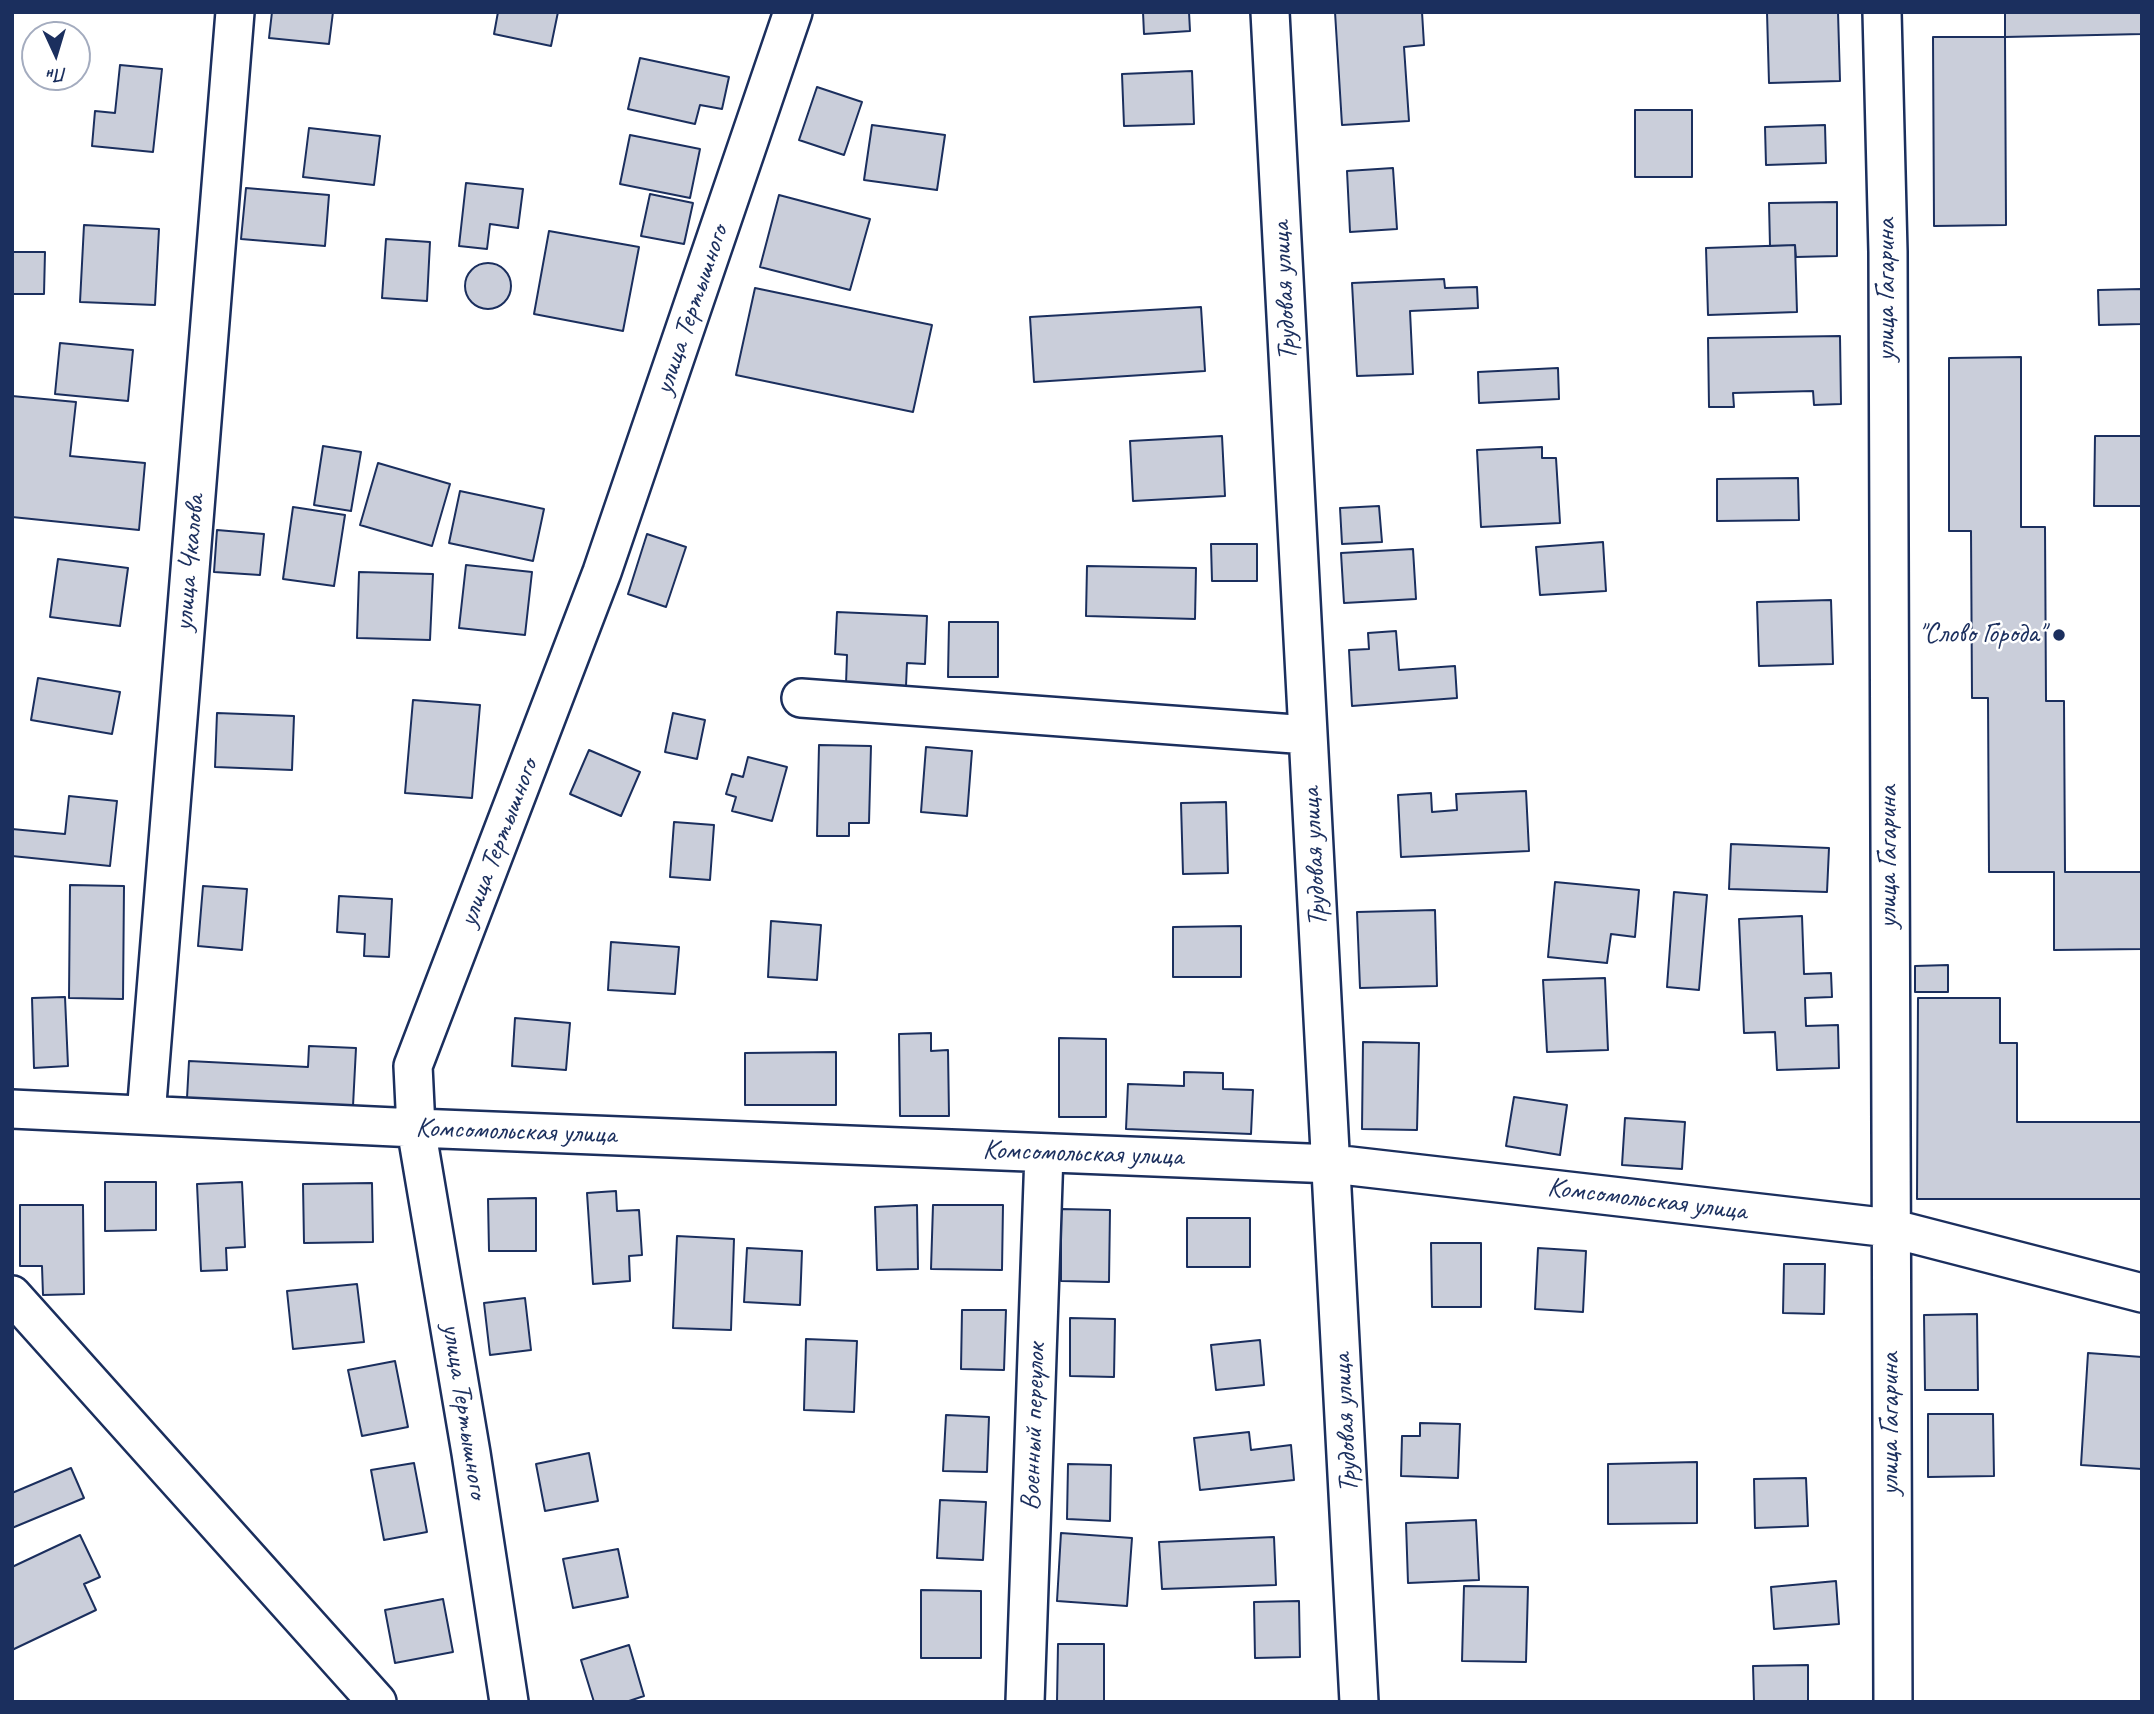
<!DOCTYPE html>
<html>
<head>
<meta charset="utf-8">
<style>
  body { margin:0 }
  #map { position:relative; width:2154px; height:1714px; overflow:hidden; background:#fff; font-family:Caveat,sans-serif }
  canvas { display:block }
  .frame { position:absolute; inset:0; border:14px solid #1b2f5e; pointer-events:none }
  .north { position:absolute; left:21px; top:21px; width:70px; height:70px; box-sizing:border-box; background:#fff; border:2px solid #a4acbf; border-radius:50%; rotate:176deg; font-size:19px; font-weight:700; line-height:28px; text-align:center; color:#1b2f5e }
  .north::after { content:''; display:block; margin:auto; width:24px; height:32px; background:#1b2f5e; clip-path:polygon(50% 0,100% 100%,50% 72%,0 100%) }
</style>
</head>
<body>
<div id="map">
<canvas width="2154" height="1714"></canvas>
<div class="frame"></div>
<div class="north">Пн</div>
</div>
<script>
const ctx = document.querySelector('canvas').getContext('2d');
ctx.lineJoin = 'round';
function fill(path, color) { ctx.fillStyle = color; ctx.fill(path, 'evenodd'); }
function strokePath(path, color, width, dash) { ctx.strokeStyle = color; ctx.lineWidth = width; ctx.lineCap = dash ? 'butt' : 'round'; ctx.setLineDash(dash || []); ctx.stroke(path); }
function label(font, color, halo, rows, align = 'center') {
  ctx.font = font + ' Caveat,sans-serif'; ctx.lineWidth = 5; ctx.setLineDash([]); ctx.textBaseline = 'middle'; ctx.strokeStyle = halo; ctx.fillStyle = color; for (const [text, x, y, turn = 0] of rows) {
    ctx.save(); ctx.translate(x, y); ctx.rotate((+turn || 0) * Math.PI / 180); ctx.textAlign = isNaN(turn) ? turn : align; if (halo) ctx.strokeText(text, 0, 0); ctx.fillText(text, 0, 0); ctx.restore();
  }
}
const building = new Path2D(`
  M272,12h61l-4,32 -60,-6z
  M498,12h60l-7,34 -57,-12z
  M1143,12h46l1,19 -46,3z
  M1335,12h87l2,33 -20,2 5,74 -67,4z
  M1767,12h71l2,69 -71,2z
  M2005,12h137v22l-137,3z
  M1933,37h72l1,188 -72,1z
  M640,58l89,19 -7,32 -22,-4 -5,19 -67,-15z
  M120,65l42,4 -9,83 -61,-6 3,-35 20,2z
  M1192,71l2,53 -70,2 -2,-52z
  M817,87l45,15 -18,53 -45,-15z
  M1635,110h57v67h-57z
  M872,125l73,10 -8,55 -73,-10z
  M1825,125l1,38 -60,2 -1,-38z
  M309,128l71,8 -6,49 -71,-8z
  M630,135l70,14 -10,49 -70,-14z
  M1393,168l4,61 -47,3 -3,-61z
  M466,183l57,6 -5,39 -28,-4 -3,25 -28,-3z
  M246,188l83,7 -4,51 -84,-7z
  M650,194l43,9 -9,41 -43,-8z
  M779,195l91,24 -20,71 -90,-23z
  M1837,202v54l-41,1 -1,-12 -25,1 -1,-43z
  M84,225l75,4 -4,76 -75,-3z
  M549,231l90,16 -16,84 -89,-17z
  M386,239l44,3 -3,59 -45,-3z
  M1795,245l2,67 -89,3 -2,-67z
  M12,252h33l-1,42h-32z
  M465 286a23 23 0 1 1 46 0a23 23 0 1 1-46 0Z
  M1444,279l1,9 32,-1 1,21 -68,3 3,63 -56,2 -5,-93z
  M755,288l177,37 -19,87 -177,-37z
  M2142,289v35l-43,1 -1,-35z
  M1201,307l4,64 -171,11 -4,-65z
  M1840,336l1,68 -27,1 -1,-14 -80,2 1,14h-25l-1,-69z
  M60,343l73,7 -5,51 -73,-7z
  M2021,357v170h24l1,174h18l1,171h77v77l-88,1v-78h-65l-1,-174h-16l-1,-167h-22v-173z
  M1558,368l1,31 -80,4 -1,-31z
  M12,396l64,6 -6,54 75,7 -6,67 -127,-13z
  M1222,436l3,60 -92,5 -3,-60z
  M2095,436h47v70h-48z
  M323,446l38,6 -10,59 -37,-6z
  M1542,447v11h14l4,65 -79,4 -4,-77z
  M378,463l72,21 -18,62 -72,-21z
  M1798,478l1,42 -82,1v-42z
  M460,491l84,18 -11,52 -84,-18z
  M1379,506l3,36 -40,2 -2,-36z
  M293,507l52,8 -11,71 -51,-7z
  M217,530l47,4 -4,41 -46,-3z
  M647,534l39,13 -20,60 -38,-13z
  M1603,542l3,49 -66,4 -4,-48z
  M1211,544h46v37h-45z
  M1413,549l3,50 -72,4 -3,-50z
  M58,559l70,9 -8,58 -70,-9z
  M466,565l66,7 -7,63 -66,-7z
  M1087,566l109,2 -1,51 -109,-3z
  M359,572l74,2 -3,66 -73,-2z
  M1831,600l2,64 -74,2 -2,-64z
  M837,612l90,4 -2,48 -18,-1 -1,23 -60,-2 1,-29 -12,-1z
  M949,622h49v55h-50z
  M1396,631l3,39 56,-4 2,32 -105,8 -3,-56 20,-1 -1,-16z
  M38,678l82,14 -8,42 -81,-14z
  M413,700l67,5 -8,93 -67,-5z
  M217,713l77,3 -2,54 -77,-3z
  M673,713l32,7 -8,39 -32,-7z
  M819,745l52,1 -2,77h-20v13h-32z
  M926,747l46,4 -5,65 -46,-4z
  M589,750l51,22 -19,44 -51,-22z
  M748,757l39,10 -15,54 -40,-10 4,-14 -10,-3 6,-20 11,3z
  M1526,791l3,60 -128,6 -3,-62 33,-2 1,19 25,-2 -1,-16z
  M69,796l48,5 -7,65 -98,-10v-27l53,5z
  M1226,802l2,71 -45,1 -2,-71z
  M674,822l40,3 -4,55 -40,-3z
  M1731,844l98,4 -2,44 -98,-3z
  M1555,882l84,8 -4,47 -24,-3 -4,29 -59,-6z
  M70,885l54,1 -1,113 -54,-1z
  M203,886l44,3 -5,61 -44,-4z
  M1674,892l33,3 -8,95 -32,-3z
  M339,896l53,3 -3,58 -25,-1 1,-22 -28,-2z
  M1435,910l2,76 -77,2 -3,-76z
  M1802,916l2,58 27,-1 1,24 -27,1 1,28 32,-1 1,43 -62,2 -2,-38 -31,1 -5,-114z
  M771,921l50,4 -4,55 -49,-3z
  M1241,926v51h-68v-50z
  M611,942l68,5 -4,47 -67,-4z
  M1948,965v27h-33v-26z
  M1605,978l3,72 -61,2 -4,-72z
  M65,997l3,69 -34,2 -2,-70z
  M1918,998h82v45h17v79h125v77h-225z
  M515,1018l55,5 -4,47 -54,-4z
  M931,1033v18l17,-1 1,66h-49l-1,-82z
  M1059,1038l47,1v78h-47z
  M1363,1042l56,1 -2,87 -55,-1z
  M309,1046l47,2 -3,58 -166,-8 2,-37 119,6z
  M836,1052v53h-91v-52z
  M1184,1072l39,1v16l30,1 -2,44 -125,-5 2,-45 56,2z
  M1514,1097l53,8 -7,50 -54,-9z
  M1625,1118l60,4 -3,47 -60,-4z
  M105,1182h51v48l-51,1z
  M242,1182l3,65 -19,1 1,22 -26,1 -4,-87z
  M372,1183l1,59 -69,1 -1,-59z
  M616,1191l1,20 22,-1 3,45 -13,1 1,25 -37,3 -6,-91z
  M536,1198v53h-47l-1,-52z
  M20,1205h63l1,89 -41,1 -1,-29h-22z
  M917,1205l1,64 -41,1 -2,-63z
  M933,1205h70l-1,65 -71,-1z
  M1061,1209l49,1 -1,72 -48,-1z
  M1187,1218h63v49h-63z
  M677,1236l57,3 -3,91 -58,-2z
  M1431,1243h50v64h-49z
  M747,1248l55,3 -2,54 -56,-3z
  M1538,1248l48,3 -3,61 -48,-3z
  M1784,1264h41l-1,50 -41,-1z
  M357,1284l7,58 -71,7 -6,-58z
  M525,1298l6,52 -41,5 -6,-52z
  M962,1310h44l-2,60 -43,-1z
  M1977,1314l1,76h-53l-1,-75z
  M1070,1318l45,1 -1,58 -44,-1z
  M806,1339l51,2 -3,71 -50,-2z
  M1260,1340l4,45 -48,5 -5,-45z
  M2088,1353l54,4v112l-61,-4z
  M395,1361l13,66 -46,9 -14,-66z
  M1928,1414h65l1,62 -66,1z
  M946,1415l43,2 -2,55 -44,-1z
  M1420,1423l40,1 -2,54 -57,-2 1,-40h18z
  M1249,1432l2,18 40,-5 3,35 -94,10 -6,-52z
  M589,1453l9,48 -53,10 -9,-47z
  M1697,1462v61l-89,1v-60z
  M414,1463l13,69 -43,8 -13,-70z
  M1068,1464l43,1 -1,56 -43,-2z
  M71,1468l13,30 -72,30v-35z
  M1806,1478l2,48 -53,2 -1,-49z
  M940,1500l46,2 -3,58 -46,-2z
  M1476,1520l3,60 -71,3 -2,-60z
  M1061,1533l71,5 -5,68 -70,-5z
  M80,1535l20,42 -16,7 12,26 -84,40v-83z
  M1274,1537l2,48 -114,4 -3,-47z
  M618,1549l10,48 -55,11 -10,-49z
  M1836,1581l3,43 -65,5 -3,-42z
  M1464,1586l64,1 -2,75 -64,-1z
  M921,1590l60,1v67h-60z
  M443,1599l10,53 -58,11 -10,-53z
  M1299,1601l1,56 -45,1 -1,-56z
  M1058,1644h46v58h-47z
  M629,1645l15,51 -18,6h-32l-13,-42z
  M1808,1665v37h-54l-1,-36z`);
const minor = new Path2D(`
  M1270,12c29,563 62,1126 89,1690
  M1882,12l6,240 5,1450
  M801,698l507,37
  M12,1109l404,19 917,36 557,64 252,65
  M146,1115l89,-1103
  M12,1295l365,407
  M509,1702l-38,-249 -55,-325 -3,-62 189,-494 191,-560
  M1025,1702l19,-549`);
const markers = [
  [2059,635,7,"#1b2f5e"]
];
const streetNames = [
  ["улица Гагарина",1887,290,-90],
  ["Трудовая улица",1285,291,-93],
  ["улица Тертышного",692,310,-71],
  ["улица Чкалова",190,563,-85],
  ["улица Тертышного",499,843,-69],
  ["Трудовая улица",1315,857,-93],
  ["улица Гагарина",1889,857,-90],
  ["Комсомольская улица",516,1132,2],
  ["Комсомольская улица",1083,1154,2],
  ["Комсомольская улица",1647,1200,7],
  ["улица Тертышного",464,1411,81],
  ["Трудовая улица",1346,1423,-93],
  ["улица Гагарина",1891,1424,-90],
  ["Военный переулок",1034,1427,-88]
];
const poiNames = [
  ["\"Слово Города\"",2045,635]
];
fill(building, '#caceda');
strokePath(building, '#1b2f5e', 2);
strokePath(minor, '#1b2f5e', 42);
strokePath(minor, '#fff', 37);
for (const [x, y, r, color] of markers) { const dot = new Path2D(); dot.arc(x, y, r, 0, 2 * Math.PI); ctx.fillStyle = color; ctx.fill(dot); strokePath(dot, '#fff', 2.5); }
label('28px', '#1b2f5e', '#fff', streetNames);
label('28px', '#1b2f5e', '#fff', poiNames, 'right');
</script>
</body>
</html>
